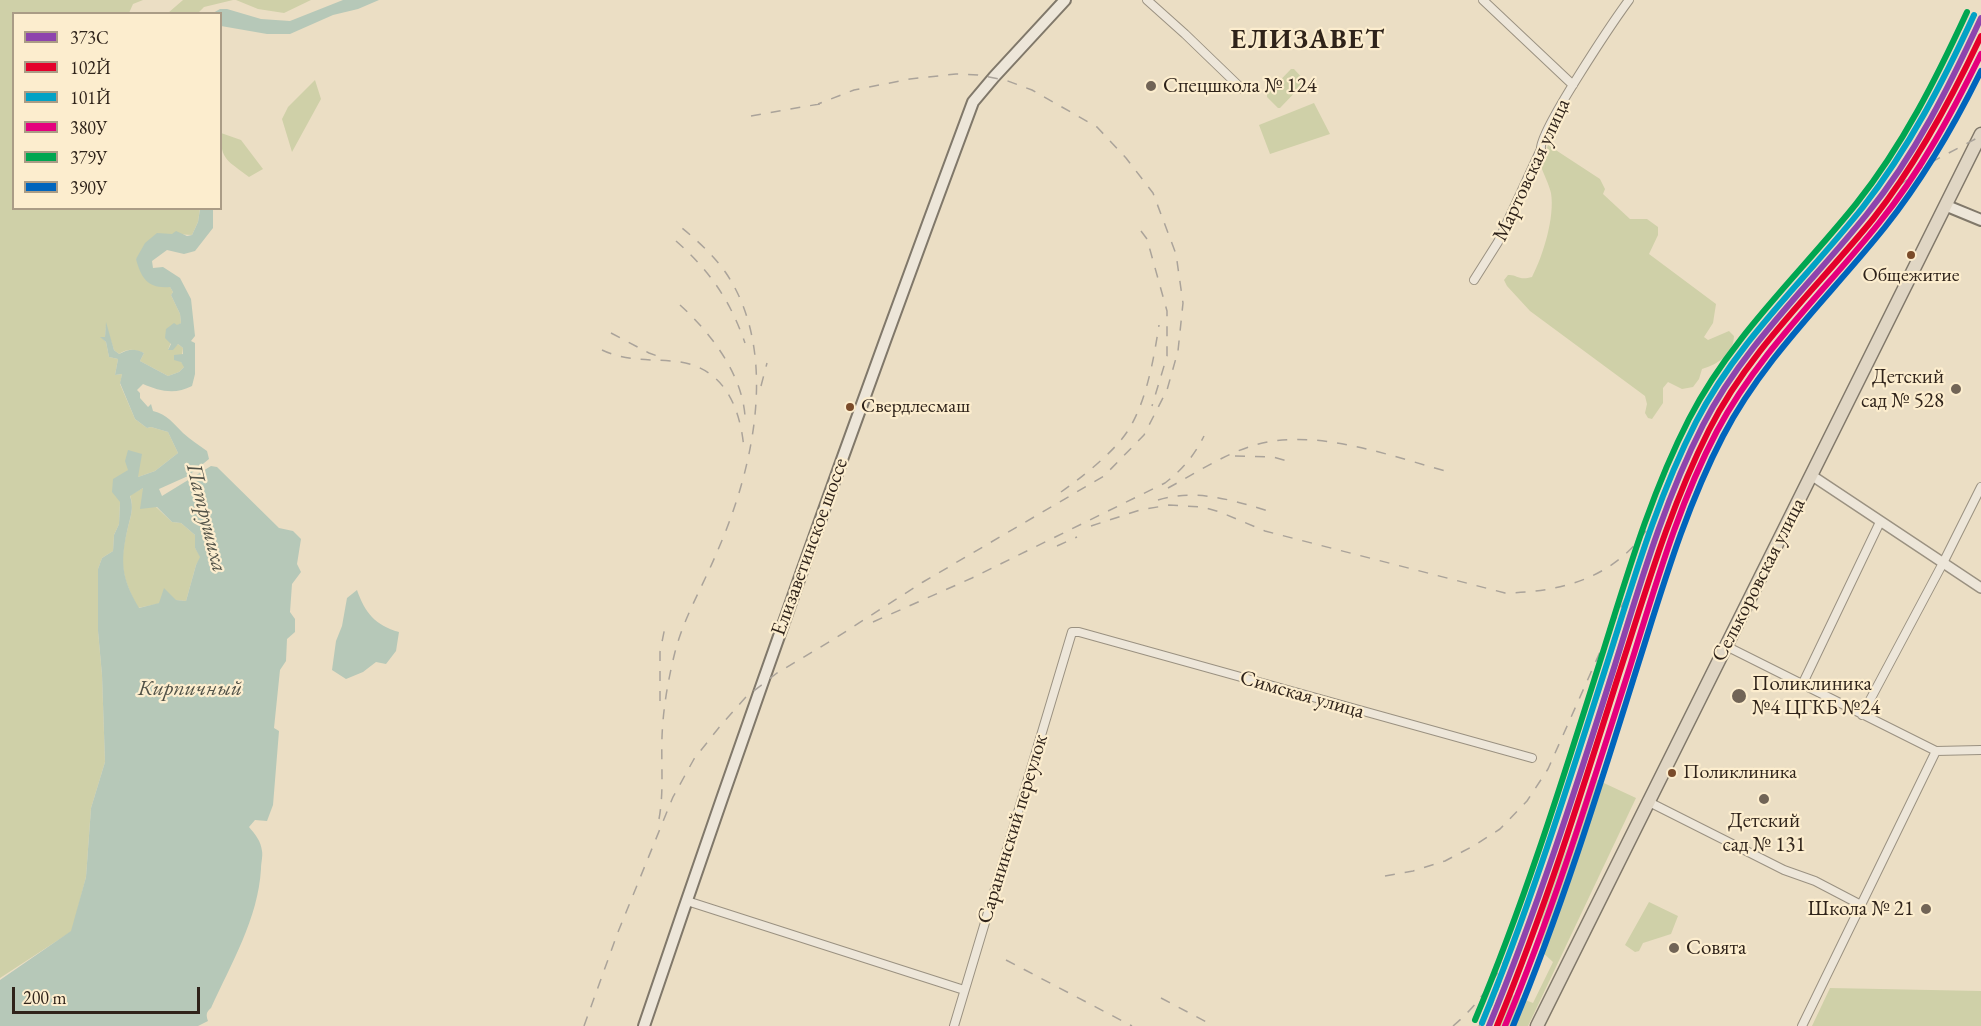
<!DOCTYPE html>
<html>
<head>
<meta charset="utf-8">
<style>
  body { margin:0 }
  #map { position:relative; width:1981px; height:1026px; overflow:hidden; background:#ebdec4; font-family:"EB Garamond",serif }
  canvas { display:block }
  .legend { position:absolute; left:12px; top:12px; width:210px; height:198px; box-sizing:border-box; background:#fcedce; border:2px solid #aa9c86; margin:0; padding:8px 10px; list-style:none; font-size:18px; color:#2f231a }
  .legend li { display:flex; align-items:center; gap:12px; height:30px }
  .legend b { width:30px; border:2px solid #aa9c86 }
  .scale { position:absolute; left:12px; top:987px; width:188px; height:27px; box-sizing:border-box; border:3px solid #2f231a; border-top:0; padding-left:8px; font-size:18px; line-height:21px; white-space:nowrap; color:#2f231a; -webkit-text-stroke:4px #fcedce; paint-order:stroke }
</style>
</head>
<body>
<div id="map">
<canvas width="1981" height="1026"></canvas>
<ul class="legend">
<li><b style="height:8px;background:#8e44ad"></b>373C</li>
<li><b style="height:8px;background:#e4002b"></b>102Й</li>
<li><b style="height:8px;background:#02a2c5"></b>101Й</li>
<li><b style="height:8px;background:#e5007d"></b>380У</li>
<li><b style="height:8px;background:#00a651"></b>379У</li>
<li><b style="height:8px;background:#0065bd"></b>390У</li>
</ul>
<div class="scale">200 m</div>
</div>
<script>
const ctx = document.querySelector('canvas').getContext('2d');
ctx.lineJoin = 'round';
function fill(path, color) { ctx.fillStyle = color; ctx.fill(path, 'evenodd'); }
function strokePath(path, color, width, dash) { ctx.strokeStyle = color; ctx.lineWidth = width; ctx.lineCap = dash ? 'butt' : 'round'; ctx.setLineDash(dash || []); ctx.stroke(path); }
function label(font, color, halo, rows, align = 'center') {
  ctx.font = font + ' "EB Garamond",serif'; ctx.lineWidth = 4.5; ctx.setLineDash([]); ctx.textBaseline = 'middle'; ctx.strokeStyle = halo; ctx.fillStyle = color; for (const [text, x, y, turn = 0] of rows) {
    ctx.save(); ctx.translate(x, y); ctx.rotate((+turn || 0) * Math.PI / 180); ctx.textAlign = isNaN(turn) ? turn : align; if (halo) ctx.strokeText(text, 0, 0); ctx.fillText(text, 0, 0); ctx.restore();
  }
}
const green = new Path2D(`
  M0,0h143l-10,4 -4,9 -115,1v194h186l-2,14 -6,13 -19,-1 -37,25 34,28 3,5 -2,3 9,19 1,9 -4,3 -9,24 10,-6 5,4 -2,14 4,4 -6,6 -11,4 -28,-15 4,-8c-10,-4 -16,-5 -25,1l-5,-4 -8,-24 -1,11h-4l5,5 3,15 9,2 -3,16 7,-1 -2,10 15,35 12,9 4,-1 17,5 10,21 -23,18 -17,6 -10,-7 -8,32 -1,22 -5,11 -1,16 -11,7 -4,11v62l4,44 3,87 -14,46 -5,69 -14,54 -72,47z
  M183,0h50l-29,7 -6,6h-30z
  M236,0h75l-27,13 -26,-4z
  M1291,69h3l10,11v3l-24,25h-2l-11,-11v-3z
  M315,80l6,19 -29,53 -10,-33 6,-12z
  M1314,103l16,31 -60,20 -11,-29z
  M221,133l20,7 22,29 -14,8c-20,-16 -29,-16 -28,-44z
  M1548,145l52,34 5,10 -2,5 27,25h17l11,8v8l-9,19 67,50 -3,19 -9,14 4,3 21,-9 5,5c-1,19 -16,28 -32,33l-3,10 -6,8 -11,2 -14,-7 -5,6v15l-11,16 -4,-1 -3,-5 2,-9 -2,-8 -115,-85 -23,-25 -3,-6 4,-5c9,-1 10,6 24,2 11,-21 23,-60 19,-84 -2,-8 -7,-19 -10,-26z
  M143,488l13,19 16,15 9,1 14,12v13l6,9 -5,8 -10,36 -10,-1 -38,8c-17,-33 -19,-45 -10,-81 3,-12 6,-19 2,-32z
  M1591,777l45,21 -108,228h-30l14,-31 21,8 20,-41 -12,-11 1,-48 26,-57z
  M1649,902l29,14 -7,18 -28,9 -4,8 -4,1 -10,-7z
  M1830,988l151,3v35h-169z`);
const water = new Path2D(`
  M343,0h36l-21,9 -25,6 -43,19h-23l-46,-8 -1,-12 -7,-1 7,-4h7l34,10 29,2z
  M200,209h13v19l-18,23 -11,3 -17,-4 -15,11 1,7 10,-1 17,11 11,21 4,37 -4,5 4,2v31l-3,12c-17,9 -33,5 -49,-2l-6,6 3,3v5l8,9 3,-3 2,7c14,3 21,13 30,22 8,7 16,12 24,18l2,8 -21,17 -29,13 3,7 49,-30 6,1 62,61 14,3 8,8 -4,25 4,8 -9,12 -2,28 5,7v13l-8,7 -1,22 -6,9 -6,58 5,3 -6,74 -6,16 -12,-1 -6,7c6,7 12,14 13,24 1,5 -1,12 -1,18 -3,50 -30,95 -50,139 -5,4 -5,7 -3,13l-10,5h-198v-46l71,-49 15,-54 5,-69 14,-46 -3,-87 -4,-44v-62l4,-11 11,-7 1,-16 5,-11 1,-22 -8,-10 1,-13 15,-9 -3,-9 3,-11 14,4 -4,23 17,-6 23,-18 -10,-21 -17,-5 -4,1 -12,-9 -15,-36 2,-9 -7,1 3,-16 -9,-2 -3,-15 -6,-5h5l1,-15 8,28 5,4c10,-5 15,-6 25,-1l-4,8 28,15 11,-4 5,-5 -3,-5 -7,-2v-5l9,-1v-6l-5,-4 -5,6h-5l3,-6 -6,-6 1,-9 8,-6 3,2 4,-2 -1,-9 -9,-19 2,-3 -3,-5c-22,2 -29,-9 -34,-28l9,-16 12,-10 15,1 4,-3 11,5 5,-1 6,-13zM143,488l-3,21 17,-2 15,15 9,1 14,12v13l5,9 -4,8 -10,36 -10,-1 -12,-12 -5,15 -20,5c-18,-31 -19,-46 -11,-81 3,-12 6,-19 2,-31z
  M357,590c8,23 18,35 42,42l-3,19 -10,13 -10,-2 -13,10 -17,7 -14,-9 4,-29 6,-15 5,-28z`);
const minor = new Path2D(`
  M1147,0l38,34 57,55
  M1483,0l90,85
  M1474,280l24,-38 43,-93c-3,-16 74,-130 88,-149
  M1726,646l210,105 45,-1
  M1802,685l78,-163
  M1862,715l81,-152 38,-76
  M1647,801l137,69 31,11 46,24
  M687,901l277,89
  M954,1026l118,-394h7l453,126
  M1802,1026l134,-275`);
const tertiary = new Path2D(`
  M1811,475l170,113`);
const secondary = new Path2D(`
  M1947,206l34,14
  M644,1026c105,-310 215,-618 329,-924l21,-25 71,-77`);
const primary = new Path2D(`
  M1537,1026c146,-298 298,-594 444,-892`);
const rail = new Path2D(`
  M751,116l74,-13
  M1899,186l25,-20 57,-30
  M1141,231l6,8 20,72v45l-15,50
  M676,241c34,30 54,59 69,102
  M680,305c31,28 62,69 65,111
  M611,333l38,20 14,5
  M602,350c23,11 44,9 69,11 51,3 69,43 73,88
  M761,386l6,-23
  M1235,456l38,1 14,4
  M1168,488c28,-15 56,-34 87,-43 63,-18 137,12 198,28
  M1061,492c20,-14 52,-39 66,-60 19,-28 27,-74 32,-107
  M1158,500c40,-12 76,1 114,12
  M1091,526l49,-16 29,-5 33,2 18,5 45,19 240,62c57,-1 109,-15 143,-65 12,-18 19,-39 27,-58 12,-30 26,-59 44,-86 31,-47 71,-87 107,-130
  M1057,546l20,-9
  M873,622l99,-44 193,-95c18,-14 29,-27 39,-47
  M660,701v-49l5,-25
  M659,819c5,-27 2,-54 3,-82 1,-28 6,-57 13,-85 9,-35 28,-66 42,-100 36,-81 63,-199 9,-279 -12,-17 -28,-32 -44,-45
  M1385,876l28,-5 32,-10 30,-16 25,-16 27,-28 21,-32 56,-126 31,-65 18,-51
  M1006,960l126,66
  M1161,998l53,28
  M584,1026l34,-94 55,-135 21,-38 27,-34 25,-28 31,-24 57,-34 89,-57 181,-106 40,-41 23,-45 11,-39 5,-48 -7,-49 -23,-61 -27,-35 -29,-31 -65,-37 -27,-10 -27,-5 -22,-1 -46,5 -56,11 -36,14
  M1453,1026c60,-50 78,-131 102,-201 22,-67 44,-134 66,-201
  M1479,1026l13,-21 12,-32`);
const rail1 = new Path2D(`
  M1489,1026c48,-116 86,-235 124,-355 26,-83 50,-168 90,-246 41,-80 108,-141 164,-211 48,-59 82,-127 114,-196`);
const rail2 = new Path2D(`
  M1497,1026c47,-114 84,-231 121,-349 27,-83 51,-168 91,-247 40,-80 108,-142 164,-211 44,-56 78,-119 108,-183`);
const rail3 = new Path2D(`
  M1482,1023c47,-114 84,-232 122,-350 27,-84 51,-171 92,-251 42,-82 111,-144 167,-215 46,-59 80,-125 111,-192`);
const rail4 = new Path2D(`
  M1505,1026c48,-115 85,-234 123,-353 26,-82 49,-166 89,-242 42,-79 107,-139 162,-208 42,-52 73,-110 102,-169`);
const rail5 = new Path2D(`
  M1475,1020c48,-114 85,-232 122,-349 27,-85 51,-172 92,-252 42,-82 110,-144 167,-215 47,-59 80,-125 111,-192`);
const rail6 = new Path2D(`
  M1513,1026c48,-115 85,-234 122,-352 26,-81 49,-163 88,-238 41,-79 107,-140 162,-209 38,-48 69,-101 96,-156`);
const markers = [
  [1151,86,6,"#716456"],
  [1911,255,5,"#7a4b2a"],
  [1956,389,6,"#716456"],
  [850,407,5,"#7a4b2a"],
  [1739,696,8,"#716456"],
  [1672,773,5,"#7a4b2a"],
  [1764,799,6,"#716456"],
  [1926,909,6,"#716456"],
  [1674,948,6,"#716456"]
];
const busNames = [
  ["Общежитие",1911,276,"center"],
  ["Свердлесмаш",861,407],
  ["Поликлиника",1683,773]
];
const poiNames = [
  ["Спецшкола № 124",1163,86],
  ["Детский",1944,377,"right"],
  ["сад № 528",1944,401,"right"],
  ["Поликлиника",1752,684],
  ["№4 ЦГКБ №24",1752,708],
  ["Детский",1764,821,"center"],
  ["сад № 131",1764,845,"center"],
  ["Школа № 21",1914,909,"right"],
  ["Совята",1686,948]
];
const streetNames = [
  ["Мартовская улица",1532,170,-65],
  ["Елизаветинское шоссе",810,547,-70],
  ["Селькоровская улица",1759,580,-63],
  ["Симская улица",1302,695,16],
  ["Саранинский переулок",1013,829,-73]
];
const waterNames = [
  ["Патрушиха",206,518,76],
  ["Кирпичный",190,689]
];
const districtNames = [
  ["ЕЛИЗАВЕТ",1308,41]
];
fill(green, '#cfd0a8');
fill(water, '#b6c8b8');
strokePath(minor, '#9a9181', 10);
strokePath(tertiary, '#9a9181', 12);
strokePath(secondary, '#80786a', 14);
strokePath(primary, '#80786a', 15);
strokePath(minor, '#ede6d9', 8);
strokePath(tertiary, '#ede6d9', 9);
strokePath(secondary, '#ede6d9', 10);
strokePath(primary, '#e0d6c4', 12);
strokePath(rail, '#aaa39a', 1.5, [10, 10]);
strokePath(rail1, '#8e44ad', 6);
strokePath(rail2, '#e4002b', 6);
strokePath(rail3, '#02a2c5', 6);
strokePath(rail4, '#e5007d', 6);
strokePath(rail5, '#00a651', 6);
strokePath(rail6, '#0065bd', 6);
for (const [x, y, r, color] of markers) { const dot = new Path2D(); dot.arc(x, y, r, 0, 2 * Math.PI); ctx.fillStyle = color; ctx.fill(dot); strokePath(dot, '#fcedce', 2); }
label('20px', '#2f231a', '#fcedce', busNames, 'left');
label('21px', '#2f231a', '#fcedce', poiNames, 'left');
label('21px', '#2f231a', '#fcedce', streetNames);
label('italic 22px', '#515248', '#fcedce', waterNames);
ctx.letterSpacing = '1.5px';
label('bold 27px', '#2f231a', '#fcedce', districtNames);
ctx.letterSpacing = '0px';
</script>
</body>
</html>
